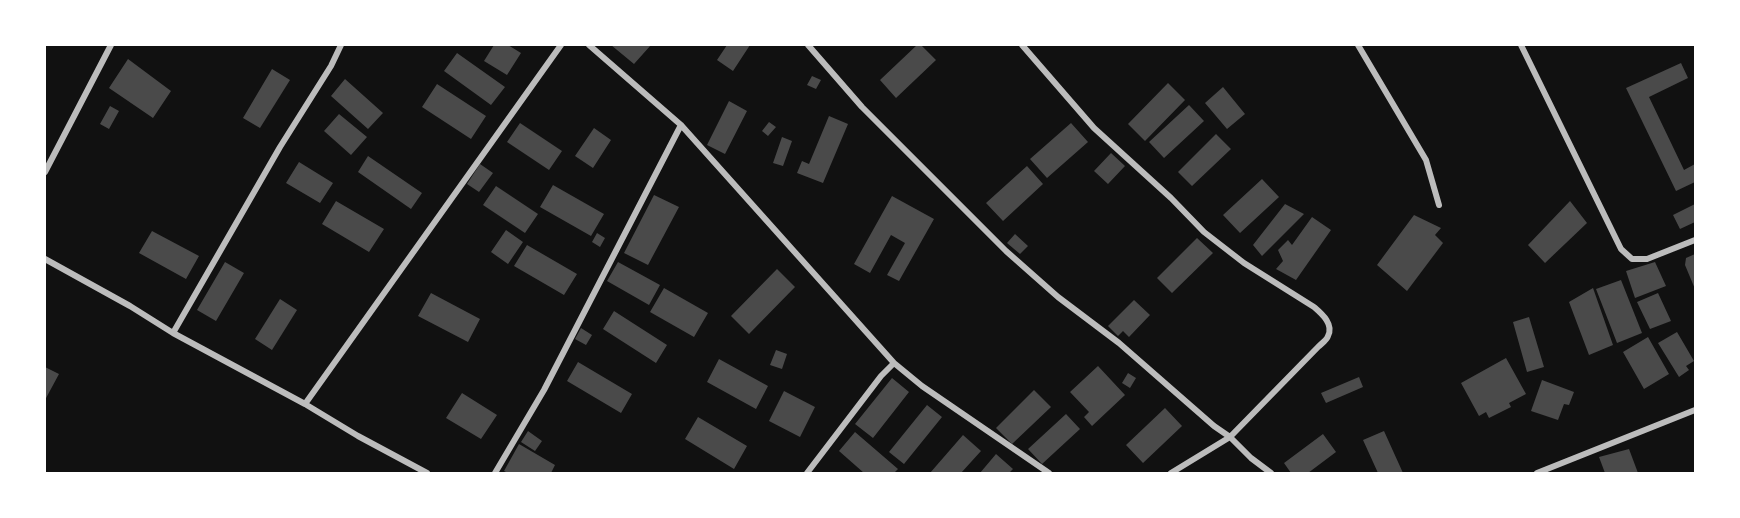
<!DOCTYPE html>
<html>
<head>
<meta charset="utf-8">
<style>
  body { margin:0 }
  #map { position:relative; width:1740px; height:518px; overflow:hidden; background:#111; font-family:Roboto,sans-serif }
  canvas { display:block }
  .frame { position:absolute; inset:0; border:46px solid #fff; pointer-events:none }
</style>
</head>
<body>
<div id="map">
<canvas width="1740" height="518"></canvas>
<div class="frame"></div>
</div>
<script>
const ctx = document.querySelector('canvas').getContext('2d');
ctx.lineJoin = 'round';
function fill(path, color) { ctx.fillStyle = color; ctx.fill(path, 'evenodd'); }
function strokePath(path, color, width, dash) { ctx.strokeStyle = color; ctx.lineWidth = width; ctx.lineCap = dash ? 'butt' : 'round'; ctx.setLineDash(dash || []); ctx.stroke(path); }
const building = new Path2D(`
  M494,45h14l13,8 -14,22 -23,-14z
  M611,45h40l-17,19z
  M727,45h23l-17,26 -16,-11z
  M917,45h4l15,15 -40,38 -16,-18z
  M457,53l48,34 -14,18 -47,-34z
  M128,59l43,32 -18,27 -44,-30z
  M1681,63l7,15 -39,19 35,73 11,-6v18l-19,9 -50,-103z
  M272,69l18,11 -30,48 -17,-10z
  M812,76l9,4 -5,9 -9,-4z
  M345,79l38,34 -15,16 -37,-33z
  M1168,83l17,17 -40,41 -17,-17z
  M437,84l49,32 -15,23 -49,-32z
  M1223,87l22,27 -18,15 -22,-26z
  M729,101l18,10 -22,43 -18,-9z
  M1189,105l15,16 -40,37 -15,-16z
  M110,106l9,5 -10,18 -9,-5z
  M339,114l28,23 -16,18 -27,-24z
  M829,116l19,8 -25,59 -26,-10 5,-12 7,3z
  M769,122l7,5 -8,9 -6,-5z
  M520,123l42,28 -13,19 -42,-28z
  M1071,123l17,19 -41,36 -17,-19z
  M594,128l17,12 -18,28 -18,-12z
  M1216,134l15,15 -39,37 -14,-14z
  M782,137l10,4 -9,25 -10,-3z
  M1111,153l14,13 -17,18 -14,-13z
  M368,156l54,37 -11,16 -53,-37z
  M299,162l34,21 -13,20 -34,-20z
  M480,164l13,9 -14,19 -12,-8z
  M1027,166l16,18 -40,37 -17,-18z
  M1262,179l17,18 -39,36 -17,-18z
  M553,185l51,29 -13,22 -51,-29z
  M496,186l42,28 -13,19 -42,-28z
  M654,195l25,12 -31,58 -24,-12z
  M892,196l42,23 -35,62 -12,-6 18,-32 -14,-8 -21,38 -16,-9z
  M336,201l48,28 -15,23 -47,-28z
  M1570,201l17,22 -42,40 -17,-18z
  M1285,204l19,10 -42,42 -9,-11z
  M1695,204v18l-15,7 -7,-14z
  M1414,215l27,13 -6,7 8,8 -36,48 -30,-26z
  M1312,217l19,13 -35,50 -20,-11 7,-8 -5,-11 10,-10 4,5z
  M506,230l17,12 -15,22 -17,-12z
  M152,231l47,25 -13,23 -47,-26z
  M597,233l8,5 -5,9 -8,-5z
  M1015,234l13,12 -8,8 -13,-11z
  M1197,238l16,15 -41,40 -15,-15z
  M527,245l50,29 -13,21 -50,-29z
  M1695,254v35l-10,-24 1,-7z
  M225,262l19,11 -28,48 -19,-11z
  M618,262l42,23 -11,20 -42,-24z
  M1655,262l11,24 -31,12 -9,-27z
  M777,269l18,18 -46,47 -18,-18z
  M1621,280l21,53 -25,10 -21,-54z
  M664,288l44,25 -14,24 -44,-25z
  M1593,288l20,57 -24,10 -20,-53z
  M431,293l49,26 -12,23 -50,-26z
  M1658,293l13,28 -21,8 -13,-27z
  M280,299l17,11 -25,40 -17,-11z
  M1134,300l16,15 -21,22 -6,-6 -5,5 -10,-10z
  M614,311l53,34 -11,18 -53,-34z
  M1529,317l15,50 -17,5 -14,-50z
  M581,328l11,7 -6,10 -11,-6z
  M1677,332l17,29 -8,5 3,4 -10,7 -21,-34z
  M1648,337l21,37 -25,15 -21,-37z
  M776,350l11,4 -5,15 -12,-4z
  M1506,358l20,36 -17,9 2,4 -22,11 -3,-6 -7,4 -18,-33z
  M719,359l49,27 -12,23 -49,-27z
  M578,362l54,32 -11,19 -54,-32z
  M1098,366l27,29 -33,31 -8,-9 5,-5 -19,-20z
  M45,367l14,7 -14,26z
  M1128,373l8,5 -6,10 -8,-5z
  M1359,377l4,10 -37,16 -5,-10z
  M892,378l17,14 -36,46 -18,-14z
  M1542,380l32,12 -5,13 -5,-1 -6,16 -27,-9z
  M1034,390l17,17 -39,37 -16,-16z
  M784,391l31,16 -15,30 -31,-16z
  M462,393l35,22 -16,24 -35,-21z
  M927,405l15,12 -38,47 -15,-12z
  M1165,408l17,18 -39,37 -17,-18z
  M1066,414l14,15 -38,35 -14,-15z
  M698,417l49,29 -13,23 -49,-30z
  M528,431l14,10 -7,10 -14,-9z
  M1384,431l19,42h-25l-15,-33z
  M855,432l43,37 -4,4h-30l-25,-22z
  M1323,434l13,18 -28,21h-17l-7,-10z
  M963,435l18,16 -20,22h-31z
  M519,444l36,21 -4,8h-43l-4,-2z
  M1629,449l9,24h-33l-6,-16z
  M996,454l17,15 -4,4h-29z`);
const minor = new Path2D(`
  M589,45l92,80 213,238
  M808,45l54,62 144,144 52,46 61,46 95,83 16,11 21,21 20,15
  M1022,45l72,83 77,70 33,34 40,31 70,44c8,7 20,17 14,29 -1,4 -7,8 -10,11l-88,90 -59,36
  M1358,45l68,115 13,45
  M1521,45l100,204 11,10h15l48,-19
  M45,172l66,-127
  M45,259l85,47 43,27 132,71 53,32 69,37
  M173,333l107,-186 51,-81 10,-21
  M305,404l256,-359
  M495,473l49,-83 137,-265
  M807,473l74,-97 13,-13 28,23 127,87
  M1537,473l158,-63`);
fill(building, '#4a4a4a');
strokePath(minor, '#bcbcbc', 6);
</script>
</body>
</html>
